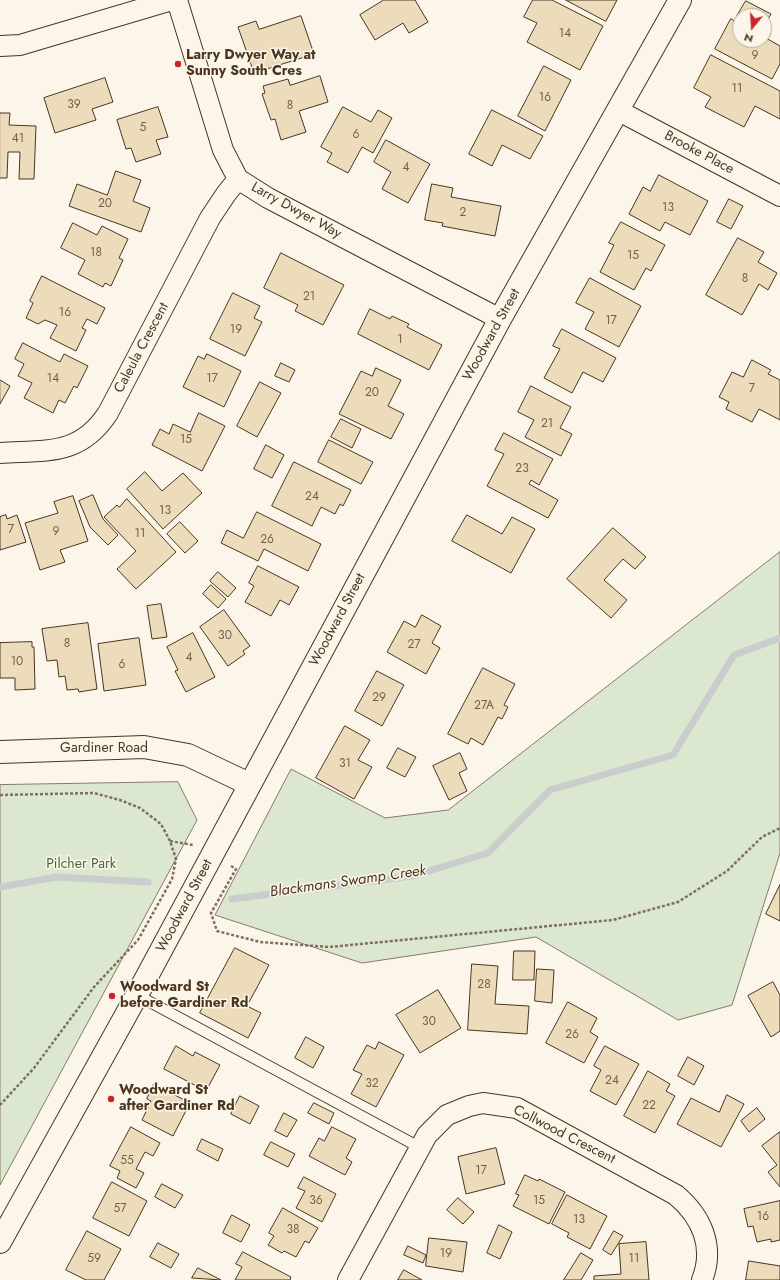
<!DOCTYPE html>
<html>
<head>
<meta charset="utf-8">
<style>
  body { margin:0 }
  #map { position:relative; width:780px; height:1280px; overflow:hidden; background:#fbf6e9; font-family:Jost,sans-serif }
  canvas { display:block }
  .north { position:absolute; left:732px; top:8px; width:40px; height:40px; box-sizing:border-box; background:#fbf6e9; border:1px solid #b4a999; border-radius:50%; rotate:198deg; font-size:11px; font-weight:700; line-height:16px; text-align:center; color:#4a3520 }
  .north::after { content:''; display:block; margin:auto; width:14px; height:18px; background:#c62828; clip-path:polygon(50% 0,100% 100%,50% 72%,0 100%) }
</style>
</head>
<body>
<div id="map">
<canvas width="780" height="1280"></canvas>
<div class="north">N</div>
</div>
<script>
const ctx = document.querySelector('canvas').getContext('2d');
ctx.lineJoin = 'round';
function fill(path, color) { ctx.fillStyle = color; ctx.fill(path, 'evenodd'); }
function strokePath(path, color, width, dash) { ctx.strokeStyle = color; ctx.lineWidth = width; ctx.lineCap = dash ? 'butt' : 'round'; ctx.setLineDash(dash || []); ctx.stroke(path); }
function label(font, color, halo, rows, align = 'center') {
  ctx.font = font + ' Jost,sans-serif'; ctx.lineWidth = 3; ctx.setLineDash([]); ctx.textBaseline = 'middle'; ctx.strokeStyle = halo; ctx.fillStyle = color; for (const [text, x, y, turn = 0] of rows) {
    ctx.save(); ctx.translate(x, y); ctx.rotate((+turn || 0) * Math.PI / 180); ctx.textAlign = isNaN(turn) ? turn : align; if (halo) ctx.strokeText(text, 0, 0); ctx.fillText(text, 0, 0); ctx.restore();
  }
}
const green = new Path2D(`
  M780,552v301l-48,152 -54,15 -142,-83 -174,26 -147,-48 76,-146 94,49 63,-8z
  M178,782l19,38 -197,365v-400z`);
const stream = new Path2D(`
  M0,887l57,-10 91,5
  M232,899l180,-23 76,-23 62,-63 123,-35 61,-100 46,-17`);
const building = new Path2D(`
  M384,0h31l13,22 -19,11 -6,-10 -28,17 -15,-25z
  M533,0h19l51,26 -23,44 -53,-28 10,-19 -13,-6z
  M566,0h51l-11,21z
  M746,1l25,13 -7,12v-10h-24v2l-3,-2z
  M301,16l13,38 -60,19 -16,-46 18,-6 3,8z
  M731,19l9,5v16h24v-3l16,9v18l-8,15 -57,-30z
  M711,55l69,36v28l-25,-13 -11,21 -39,-20 6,-10 -17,-9z
  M544,66l27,14 -26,51 -27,-15z
  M320,76l8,26 -29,9 7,21 -25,8 -6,-21 -4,1 -9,-26 3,-1 -2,-7 25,-7 2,6z
  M105,78l8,24 -21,7 4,11 -41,13 -11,-35z
  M158,107l10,30 -12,3 5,14 -25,8 -5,-14 -5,1 -9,-29z
  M343,107l28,15 7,-12 14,8 -19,35 -11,-6 -14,26 -21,-11 5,-9 -11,-6z
  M492,110l51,26 -13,23 -28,-14 -10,21 -23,-12z
  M0,113h10l-1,12 27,1 -2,53h-15l1,-27h-12l-1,26h-7z
  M386,140l44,24 -22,39 -26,-14 9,-17 -17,-10z
  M116,171l25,9 -8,21 17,7 -9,24 -72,-26 8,-22 30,11z
  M659,175l49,26 -18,34 -25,-13 -5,9 -31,-17 14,-27 7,4z
  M432,184l21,4 -2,9 50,9 -6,30 -53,-10 1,-3 -18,-3z
  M729,199l14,7 -12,23 -14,-7z
  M621,222l44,23 -14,26 -5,-3 -12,22 -34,-18 14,-27 -5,-2z
  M73,223l24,12 5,-9 26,13 -9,19 4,2 -12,26 -6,-3 -2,4 -25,-13 7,-14 -24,-12z
  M738,238l26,14 -6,10 19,11 -9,17 -9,-6 -17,31 -36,-20z
  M281,253l63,32 -21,40 -28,-14 3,-6 -34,-17z
  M42,276l63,32 -8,16 -10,-5 -5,9 4,2 -10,21 -26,-13 7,-13 -12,-5 -7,4 -12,-6 7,-15 -3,-2z
  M590,278l51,28 -22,41 -34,-18 9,-17 -18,-9z
  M233,293l27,13 -6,12 8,4 -17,34 -35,-17z
  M370,309l20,10 2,-3 17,8 -2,3 35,18 -13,25 -71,-36z
  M562,329l54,29 -13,24 -20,-10 -11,21 -28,-15 16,-29 -7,-3z
  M23,343l37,19 4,-8 24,12 -11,22 -3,-2 -9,17 -6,-3 -6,13 -29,-15 8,-15 -14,-7 6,-12 -9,-5z
  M207,354l34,17 -17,36 -41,-20 15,-31 6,3z
  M752,360l19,10 -3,4 12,6v40l-21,-11 -7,13 -26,-13 3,-7 -10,-5 13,-25 11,5z
  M281,363l14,7 -6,12 -14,-6z
  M376,368l25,12 -13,26 16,8 -13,25 -52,-25 22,-43 11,5z
  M0,380l10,6 -10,18z
  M260,382l21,11 -24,44 -20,-11z
  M531,386l40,21 -11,21 12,6 -11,22 -36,-19 9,-17 -16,-8z
  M199,413l26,13 -23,45 -50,-26 8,-16 9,5 4,-10 17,8z
  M341,419l20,10 -9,19 -21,-11z
  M504,433l49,26 -14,26 -8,-5 -2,4 29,16 -10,18 -61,-32 17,-32 -9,-4z
  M329,440l44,22 -12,22 -43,-22z
  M266,445l18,10 -12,23 -18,-9z
  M294,462l57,28 -8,16 -3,-2 -5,10 -14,-7 -9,19 -40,-20z
  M145,472l17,19 21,-18 19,20 -39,36 -36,-40z
  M93,495l10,24 15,16 -10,10 -18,-18 -11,-26z
  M73,496l15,45 -28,9 5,12 -25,8 -15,-47 33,-10 -4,-11z
  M127,499l49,53 -40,37 -19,-20 19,-18 -32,-34 13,-12 2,2z
  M257,512l64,32 -13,27 -44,-22 -6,12 -37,-18 6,-13 16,8z
  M6,515l1,4 10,-4 9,27 -26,8v-33z
  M467,515l35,19 10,-17 23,12 -24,44 -59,-32z
  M180,522l18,19 -13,12 -18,-19z
  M613,528l33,29 -11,12 -12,-10 -19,21 23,20 -16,18 -44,-39z
  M258,566l41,21 -10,18 -9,-5 -9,16 -26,-14 9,-16 -5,-3z
  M218,572l18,16 -8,9 -18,-16z
  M211,585l15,14 -8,9 -15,-14z
  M161,604l6,33 -15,2 -5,-33z
  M224,610l26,36 -7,5 2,3 -17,12 -28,-39z
  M422,615l19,11 -9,17 8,5 -14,26 -39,-22 17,-31 11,6z
  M88,623l9,66 -18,3 -1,-3 -11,1 -2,-14 -6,1 -2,-17 -10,1 -5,-32z
  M193,633l22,44 -29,15 -11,-21 3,-1 -11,-23z
  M139,638l7,47 -42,6 -6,-47z
  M32,642v5h2l1,42 -20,1v-12h-15v-35z
  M483,668l32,16 -11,21 4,2 -6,12 -4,-2 -15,28 -12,-7 -3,6 -20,-10z
  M377,671l27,14 -22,41 -27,-15z
  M345,726l25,14 -12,20 14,7 -18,32 -38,-21z
  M398,748l18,9 -11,20 -18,-9z
  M460,753l7,16 -8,4 8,18 -18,9 -16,-34z
  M780,885v36l-14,-7z
  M235,948l34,17 -22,41 14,7 -13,25 -48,-25z
  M514,951h21l-1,29h-21z
  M472,964l26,2 -3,38 34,2 -2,28 -59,-4z
  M537,969l17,1 -2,33 -17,-2z
  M773,982l7,13v36l-9,6 -23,-41z
  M438,990l23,38 -41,25 -24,-38z
  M568,1002l29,16 -7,14 8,5 -14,26 -38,-20z
  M306,1037l18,10 -11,21 -18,-10z
  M379,1042l25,13 -28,52 -25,-13 11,-20 -9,-4 14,-25 8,4z
  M176,1046l17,10 2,-4 25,13 -14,26 -42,-22z
  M605,1046l34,18 -23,41 -26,-14 11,-21 -7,-4z
  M688,1057l16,9 -10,19 -16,-9z
  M648,1071l22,13 -4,7 9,5 -20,37 -31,-17z
  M154,1084l36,19 -17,33 -31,-16 9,-19 -4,-2z
  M727,1095l17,9 -23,43 -44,-23 14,-26 28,14z
  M240,1096l19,10 -9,18 -19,-10z
  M314,1103l20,10 -5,11 -21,-11z
  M757,1108l8,11 -16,13 -8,-11z
  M284,1113l13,7 -10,17 -12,-6z
  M131,1127l29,16 -7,13 -8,-4 -9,17 8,4 -8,15 -19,-10 3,-7 -10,-5z
  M332,1127l24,12 -10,19 6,4 -7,13 -36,-19 10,-18 5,3z
  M780,1132v55l-12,-15 9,-7 -15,-19z
  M202,1139l21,10 -5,12 -21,-11z
  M271,1142l24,12 -7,13 -24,-12z
  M496,1148l9,36 -39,10 -8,-37z
  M525,1175l13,6 1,-2 26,13 -16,32 -36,-18 6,-11 -3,-1z
  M304,1177l32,17 -14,28 -26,-14 9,-17 -7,-3z
  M112,1182l35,19 -18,35 -36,-18z
  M162,1184l21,11 -8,13 -20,-11z
  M567,1195l40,21 -17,33 -23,-12 2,-4 -17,-9z
  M458,1198l16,14 -11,12 -16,-14z
  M780,1201v39l-9,2v-3l-14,3 -4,-16 -5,1 -4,-18z
  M283,1208l35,20 -9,15 -4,-2 -9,16 -12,-6 -2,2 -14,-8 6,-9 -5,-3z
  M232,1215l18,10 -9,17 -18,-9z
  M499,1225l13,7 -12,27 -13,-6z
  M87,1231l34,18 -17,31h-18l-20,-10z
  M614,1231l9,5 -12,19 -8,-5z
  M429,1238l38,4 -4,30 -37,-6z
  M646,1242l3,38h-55v-4l27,-2 -2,-30z
  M158,1243l21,11 -8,14 -21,-11z
  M408,1246l18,9 -3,8 -19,-8z
  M243,1252l48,25 -1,3h-55l7,-13 -6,-3z
  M581,1253l12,7 -12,20h-17z
  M749,1261l31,5v14h-34z
  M198,1268l23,12 -29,-2z
  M404,1270l18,10h-24z`);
const path = new Path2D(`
  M0,795l94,-2 26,7 20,8 21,16 9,17 6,18 -4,20 -34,61 -44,47 -60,81 -34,37
  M170,841l23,4
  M231,866l5,3 -25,44 6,18 43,11 69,5 284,-27 65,-18 49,-31 35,-34 18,-9`);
const lane = new Path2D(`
  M137,995l282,152`);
const street = new Path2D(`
  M177,0l46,150 15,29 30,19 232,121
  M0,46l20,-1 152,-45
  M619,111l161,85
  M0,453c47,-3 80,3 108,-40l102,-195 16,-24 12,-15
  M348,1280l79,-145 20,-20 22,-9 14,-3 34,5 159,87c26,22 39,52 26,85`);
const secondary = new Path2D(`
  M0,752l144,-5 44,8 61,29
  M0,1242l137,-247 363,-676 180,-319`);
const markers = [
  [178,64,4,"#c62828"],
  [112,996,4,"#c62828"],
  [111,1099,4,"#c62828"]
];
const numberNames = [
  ["14",565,34],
  ["9",755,56],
  ["11",737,89],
  ["16",545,98],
  ["39",74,105],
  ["8",290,106],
  ["5",143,128],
  ["6",356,135],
  ["41",18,139],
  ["4",406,168],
  ["20",105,204],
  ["13",668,208],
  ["2",463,213],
  ["18",96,253],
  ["15",633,256],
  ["8",745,279],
  ["21",309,297],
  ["16",65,313],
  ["17",611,321],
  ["19",236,330],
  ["1",400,340],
  ["14",53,379],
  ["17",212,379],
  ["7",752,389],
  ["20",372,393],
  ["21",547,424],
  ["15",186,440],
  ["23",522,469],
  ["24",312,497],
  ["13",165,511],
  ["7",11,530],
  ["9",56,532],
  ["11",140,534],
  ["26",267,540],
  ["30",225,636],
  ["8",67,644],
  ["27",414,645],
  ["4",189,658],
  ["10",17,662],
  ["6",122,665],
  ["29",379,698],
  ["27A",484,706],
  ["31",345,764],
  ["28",484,985],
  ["30",429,1022],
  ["26",572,1035],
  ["24",612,1081],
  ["32",372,1084],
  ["22",649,1106],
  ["55",127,1161],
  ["17",481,1171],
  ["36",316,1201],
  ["15",539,1201],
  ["57",120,1209],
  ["16",763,1217],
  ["13",579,1220],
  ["38",293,1230],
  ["19",446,1254],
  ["59",94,1259],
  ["11",634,1259]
];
const poiNames = [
  ["Larry Dwyer Way at",186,56],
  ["Sunny South Cres",186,72],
  ["Woodward St",120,988],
  ["before Gardiner Rd",120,1004],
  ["Woodward St",119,1091],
  ["after Gardiner Rd",119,1107]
];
const streetNames = [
  ["Brooke Place",699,153,28],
  ["Larry Dwyer Way",296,211,29],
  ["Woodward Street",492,335,-61],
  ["Caleula Crescent",142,348,-62],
  ["Woodward Street",338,620,-62],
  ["Gardiner Road",104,749],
  ["Woodward Street",185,906,-62],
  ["Collwood Crescent",564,1135,27]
];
const parkNames = [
  ["Pilcher Park",81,865]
];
const waterNames = [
  ["Blackmans Swamp Creek",348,882,-8]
];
fill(green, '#dce7d0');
strokePath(green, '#887966', 1);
strokePath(stream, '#c9cecd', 7);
fill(building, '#ecdcbc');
strokePath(building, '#4a3520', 1);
strokePath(lane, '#4a3520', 12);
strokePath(street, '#4a3520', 22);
strokePath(secondary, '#4a3520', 24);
strokePath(path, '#7f6f5c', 2.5, [3, 2]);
strokePath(lane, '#fbf6e9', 10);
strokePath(street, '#fbf6e9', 20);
strokePath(secondary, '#fbf6e9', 22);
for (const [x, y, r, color] of markers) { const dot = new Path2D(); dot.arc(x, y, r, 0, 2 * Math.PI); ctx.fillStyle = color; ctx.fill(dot); strokePath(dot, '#fbf6e9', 1.5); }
label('12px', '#725f47', null, numberNames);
label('bold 14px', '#4a3520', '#fbf6e9', poiNames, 'left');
label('14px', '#4a3520', '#fbf6e9', streetNames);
label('14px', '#436837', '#fbf6e9', parkNames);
label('italic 15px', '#4a3520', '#fbf6e9', waterNames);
</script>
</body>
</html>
